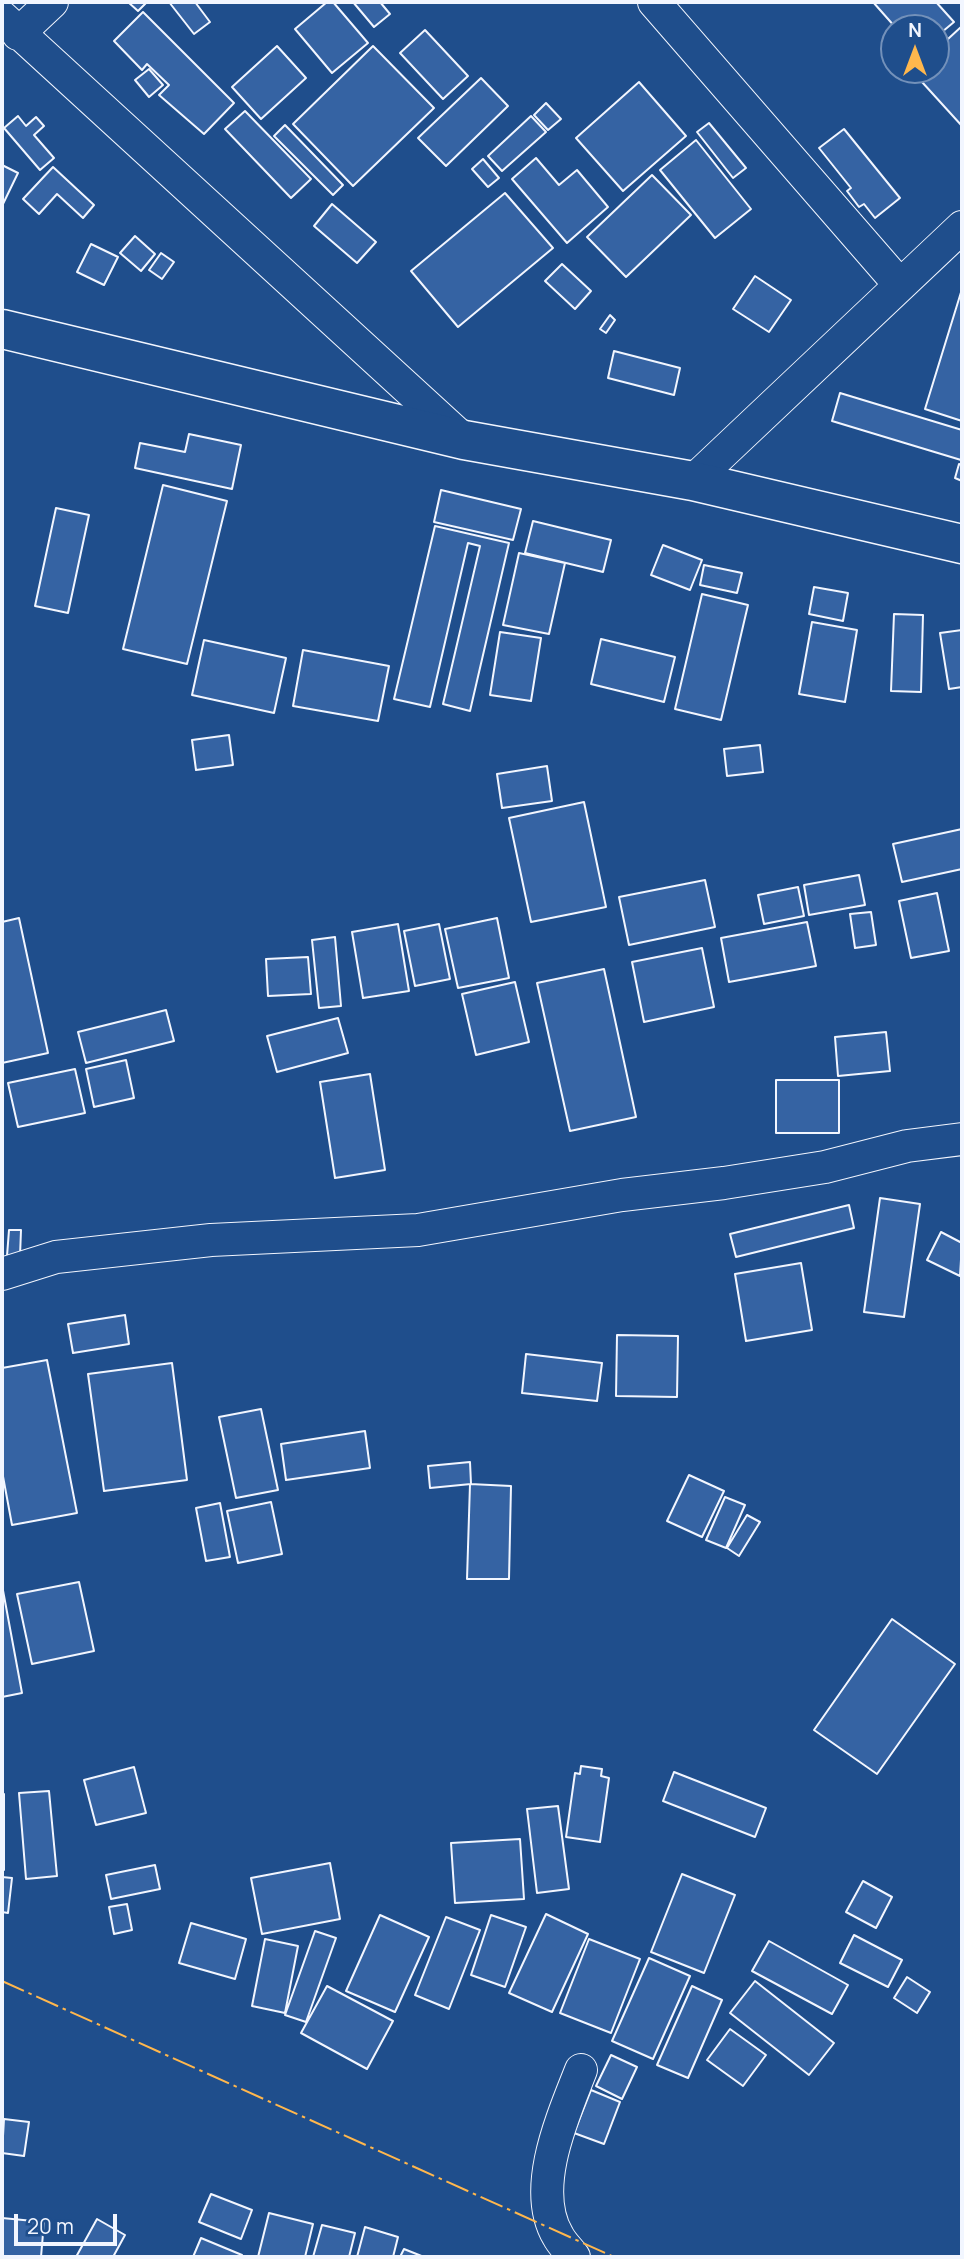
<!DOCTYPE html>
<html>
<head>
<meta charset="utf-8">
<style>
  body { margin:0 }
  #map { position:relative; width:964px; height:2259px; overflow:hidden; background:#1f4e8c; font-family:Manrope,sans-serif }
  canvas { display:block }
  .frame { position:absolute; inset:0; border:4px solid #f2f6ff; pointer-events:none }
  .north { position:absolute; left:880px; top:14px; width:70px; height:70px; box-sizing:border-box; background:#1f4e8c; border:2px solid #7391ba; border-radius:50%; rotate:0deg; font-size:19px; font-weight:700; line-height:28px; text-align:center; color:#f2f6ff }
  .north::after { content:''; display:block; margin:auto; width:24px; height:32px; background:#ffb74d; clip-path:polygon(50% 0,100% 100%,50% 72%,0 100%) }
  .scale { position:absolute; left:14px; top:2214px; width:103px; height:32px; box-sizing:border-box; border:4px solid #f2f6ff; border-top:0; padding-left:9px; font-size:21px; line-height:24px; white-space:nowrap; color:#f2f6ff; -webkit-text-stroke:5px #1f4e8c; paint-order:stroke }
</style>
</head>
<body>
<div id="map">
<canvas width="964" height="2259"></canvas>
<div class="frame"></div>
<div class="north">N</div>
<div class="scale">20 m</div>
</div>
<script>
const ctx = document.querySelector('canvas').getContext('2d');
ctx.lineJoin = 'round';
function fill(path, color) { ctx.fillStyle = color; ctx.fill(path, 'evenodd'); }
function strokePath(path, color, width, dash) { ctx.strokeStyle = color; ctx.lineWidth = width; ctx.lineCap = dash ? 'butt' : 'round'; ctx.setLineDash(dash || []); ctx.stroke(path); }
const building = new Path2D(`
  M128,2h19l-9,9z
  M169,2h26l15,20 -16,12z
  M327,2h6l35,41 -36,30 -37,-44z
  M353,2h27l10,12 -16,13z
  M873,2h63l18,20 -18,15v-9h-40z
  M143,12l91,91 -30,31 -45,-39 10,-10 -22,-21 -5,6 -28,-29z
  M961,27l1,2v97l-50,-55 24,-1v-20z
  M425,30l43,46 -25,23 -43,-46z
  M277,46l29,32 -45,41 -29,-32z
  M373,46l61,62 -81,78 -60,-62z
  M149,69l14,16 -14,12 -14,-17z
  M481,78l27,28 -62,60 -28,-28z
  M639,82l47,54 -63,55 -47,-53z
  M546,103l15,16 -13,11 -14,-15z
  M245,111l66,68 -20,19 -66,-69z
  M18,116l8,10 10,-9 8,9 -10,9 20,23 -14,12 -36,-42z
  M531,116l15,16 -44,39 -14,-15z
  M709,123l37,45 -13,10 -36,-46z
  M285,125l58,60 -10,10 -59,-59z
  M844,129l56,69 -25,20 -11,-14 -5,3 -12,-16 4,-3 -32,-40z
  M696,140l55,69 -36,29 -55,-68z
  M536,158l23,27 18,-15 31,37 -41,36 -55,-64z
  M483,159l16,19 -11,9 -16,-18z
  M2,165l16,8 -16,33z
  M53,167l41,38 -11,13 -26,-24 -18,20 -16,-15z
  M652,175l39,40 -65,62 -39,-40z
  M505,193l48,55 -95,79 -47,-56z
  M332,204l44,38 -19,21 -43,-37z
  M135,236l20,18 -14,17 -21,-18z
  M91,244l27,13 -14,28 -27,-13z
  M161,253l13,9 -12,17 -13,-9z
  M562,264l29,27 -16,18 -30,-28z
  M755,276l36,24 -22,32 -36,-23z
  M962,289v132l-37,-12z
  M610,315l5,5 -9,13 -6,-4z
  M614,351l66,17 -6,27 -66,-17z
  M840,393l122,37 -1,30 -129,-39z
  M189,434l52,11 -9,44 -97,-21 5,-25 45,9z
  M959,464l3,1v16l-7,-3z
  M163,485l64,16 -40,163 -64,-15z
  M441,490l80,19 -8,31 -79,-18z
  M56,508l33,7 -21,98 -33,-7z
  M533,521l78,19 -8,32 -78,-19z
  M435,526l74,17 -39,168 -27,-7 37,-158 -12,-3 -38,164 -36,-8z
  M663,545l39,15 -12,30 -39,-15z
  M519,553l46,10 -16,71 -46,-9z
  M704,565l38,8 -5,20 -37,-8z
  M814,587l34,6 -5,28 -34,-7z
  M702,594l46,11 -27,115 -46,-11z
  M894,614l29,1 -2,77 -30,-1z
  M812,622l45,8 -12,72 -46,-8z
  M962,630v57l-13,2 -9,-56z
  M500,632l41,6 -10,63 -41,-6z
  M601,639l74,18 -11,45 -73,-18z
  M204,640l82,18 -12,55 -82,-18z
  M303,650l86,16 -11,55 -85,-15z
  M229,735l4,30 -37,5 -4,-30z
  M760,745l3,27 -36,4 -3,-27z
  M547,766l5,35 -50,7 -5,-34z
  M584,802l22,105 -75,15 -22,-104z
  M962,829v40l-60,13 -9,-38z
  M859,875l6,30 -56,10 -5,-30z
  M705,880l10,47 -86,18 -10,-48z
  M798,887l6,29 -40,8 -6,-29z
  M937,893l12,58 -38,7 -12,-57z
  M871,912l5,33 -21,3 -5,-34z
  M19,918l29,135 -46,10v-141z
  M497,918l12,60 -51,10 -13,-59z
  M807,922l9,44 -87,16 -8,-44z
  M398,924l11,67 -46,7 -11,-66z
  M439,924l11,55 -35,7 -11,-55z
  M335,937l6,69 -22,2 -7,-68z
  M702,948l12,59 -70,15 -12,-60z
  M308,957l3,37 -43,2 -2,-37z
  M604,969l32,148 -66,14 -33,-148z
  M515,982l14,60 -53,13 -14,-61z
  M166,1010l8,31 -88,22 -8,-31z
  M338,1018l10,35 -71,19 -10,-36z
  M886,1032l4,39 -52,5 -3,-39z
  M126,1060l8,38 -40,9 -8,-38z
  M75,1069l10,44 -67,14 -10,-44z
  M370,1074l15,96 -50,8 -15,-96z
  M776,1080h63v53h-63z
  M880,1198l40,6 -16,113 -40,-5z
  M849,1205l5,23 -118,29 -6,-23z
  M9,1230h12l-1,26h-13z
  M941,1232l21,11 -2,33 -33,-16z
  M801,1263l11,67 -66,11 -11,-67z
  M125,1315l4,29 -56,9 -5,-29z
  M617,1335l61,1 -1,61 -61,-1z
  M526,1354l76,9 -5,38 -75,-8z
  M47,1360l30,153 -65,12 -10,-54v-103z
  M172,1363l15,117 -83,11 -16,-117z
  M261,1409l17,81 -42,8 -17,-81z
  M365,1431l5,37 -84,12 -5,-36z
  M470,1462l1,22 -41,4 -2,-22z
  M689,1475l35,16 -22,46 -35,-16z
  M470,1484l41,2 -2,93h-42z
  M725,1497l20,8 -19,43 -20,-8z
  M271,1502l11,52 -44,9 -11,-52z
  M220,1503l10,54 -24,4 -10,-53z
  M747,1515l13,7 -21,34 -12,-8z
  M79,1582l15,69 -62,13 -15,-70z
  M2,1585l20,108 -20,4z
  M892,1619l63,45 -78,110 -63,-44z
  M581,1766l21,3 -1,7 8,2 -9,64 -34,-5 9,-64 5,1z
  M134,1767l12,46 -50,12 -12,-45z
  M674,1772l92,36 -11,29 -92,-36z
  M49,1791l8,85 -31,3 -7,-86z
  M2,1794h2v76h-2z
  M558,1806l11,83 -32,4 -10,-84z
  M520,1839l4,60 -69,4 -4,-60z
  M330,1863l10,56 -78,15 -11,-56z
  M155,1865l5,24 -49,10 -5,-24z
  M682,1874l53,21 -31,78 -53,-21z
  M2,1877l10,1 -4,35 -6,-1z
  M863,1881l29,16 -16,31 -30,-16z
  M127,1904l5,26 -18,4 -5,-27z
  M546,1914l42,20 -36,78 -43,-19z
  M380,1915l49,22 -34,75 -49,-21z
  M491,1915l35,12 -21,60 -34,-12z
  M446,1917l34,13 -31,79 -34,-14z
  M191,1923l55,16 -11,40 -56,-16z
  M315,1931l21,7 -30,84 -21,-7z
  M854,1935l48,25 -14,27 -48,-24z
  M265,1939l33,7 -13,67 -33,-7z
  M589,1939l51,20 -29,74 -51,-20z
  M769,1941l79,44 -16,29 -80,-43z
  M649,1958l41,18 -37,83 -41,-18z
  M907,1977l23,15 -13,21 -23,-15z
  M755,1981l79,62 -25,32 -79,-62z
  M327,1986l66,35 -26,48 -66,-36z
  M692,1986l30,14 -34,78 -31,-13z
  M730,2029l36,26 -23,31 -36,-26z
  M611,2055l26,12 -15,32 -26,-13z
  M591,2090l29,12 -16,42 -30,-11z
  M4,2119l25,3 -5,34 -22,-3z
  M211,2194l41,16 -11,29 -42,-17z
  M269,2213l44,11 -8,33h-47z
  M2,2218l42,4 -3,35h-39z
  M97,2219l28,16 -12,22h-37z
  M322,2225l33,8 -6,24h-36z
  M365,2227l33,10 -5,20h-36z
  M201,2238l41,17 -1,2h-48z
  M404,2249l20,8h-24z`);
const street = new Path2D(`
  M654,2l246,283
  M2,17l462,423
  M18,34l34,-32
  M693,481l269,-254
  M2,1274l54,-17 155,-17 207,-10 204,-35 102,-12 101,-16 82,-21 55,-7
  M574,2257c-5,-7 -12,-13 -16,-21 -28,-47 5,-120 23,-166`);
const secondary = new Path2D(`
  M2,329l462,111 229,41 269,63`);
const power = new Path2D(`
  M2,1981l612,276`);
fill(building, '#3563a3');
strokePath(building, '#f2f6ff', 2);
strokePath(street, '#f2f6ff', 34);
strokePath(secondary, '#f2f6ff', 41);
strokePath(street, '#1f4e8c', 32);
strokePath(secondary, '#1f4e8c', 38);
strokePath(power, '#ffb74d', 2, [24, 5, 3.5, 5]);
</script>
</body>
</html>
